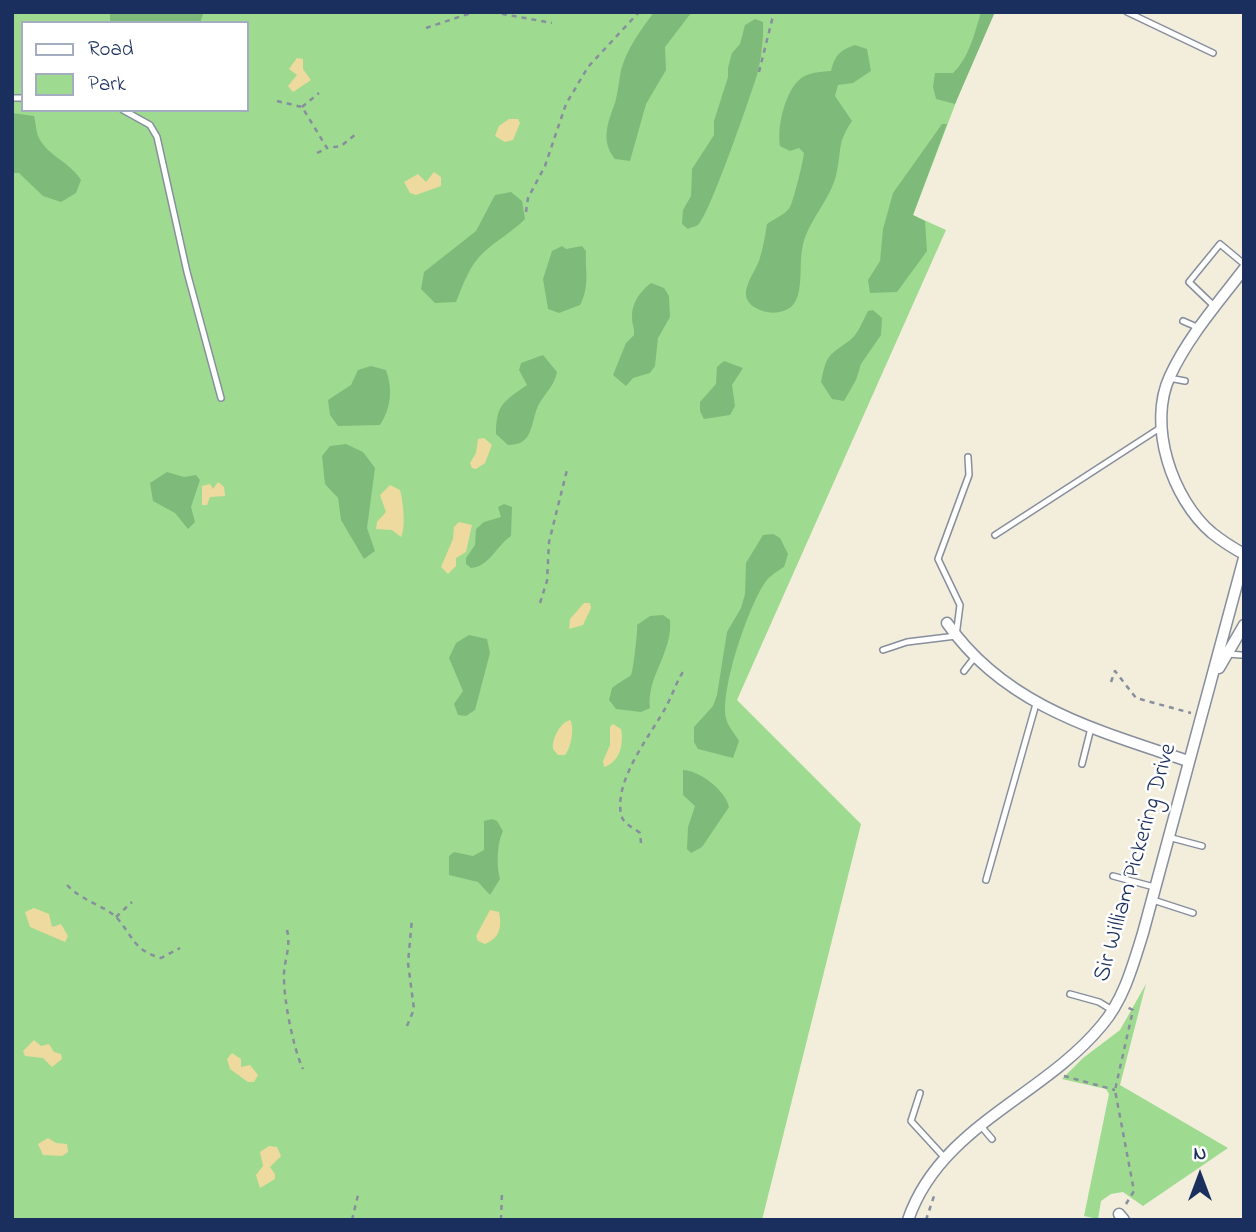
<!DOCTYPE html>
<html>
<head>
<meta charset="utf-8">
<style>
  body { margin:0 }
  #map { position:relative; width:1256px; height:1232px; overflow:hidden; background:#f3eedc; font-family:"Indie Flower",sans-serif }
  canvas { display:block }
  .frame { position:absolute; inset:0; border:14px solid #1b2f5e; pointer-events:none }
  .legend { position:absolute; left:21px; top:21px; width:228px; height:91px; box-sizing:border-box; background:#fff; border:2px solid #a4acbf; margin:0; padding:9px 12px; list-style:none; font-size:21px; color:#1b2f5e }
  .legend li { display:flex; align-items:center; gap:14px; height:35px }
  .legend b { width:35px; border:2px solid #a4acbf }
  .north { position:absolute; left:1165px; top:1141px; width:70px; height:70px; -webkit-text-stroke:5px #fff; paint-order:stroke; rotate:0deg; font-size:19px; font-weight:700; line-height:28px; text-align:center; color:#1b2f5e }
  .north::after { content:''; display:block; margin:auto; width:24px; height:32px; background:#1b2f5e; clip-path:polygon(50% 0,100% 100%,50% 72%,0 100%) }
</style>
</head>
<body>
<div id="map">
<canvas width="1256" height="1232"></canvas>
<div class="frame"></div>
<ul class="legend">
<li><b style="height:9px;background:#fff"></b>Road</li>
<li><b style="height:19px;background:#9edb90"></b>Park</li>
</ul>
<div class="north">N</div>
</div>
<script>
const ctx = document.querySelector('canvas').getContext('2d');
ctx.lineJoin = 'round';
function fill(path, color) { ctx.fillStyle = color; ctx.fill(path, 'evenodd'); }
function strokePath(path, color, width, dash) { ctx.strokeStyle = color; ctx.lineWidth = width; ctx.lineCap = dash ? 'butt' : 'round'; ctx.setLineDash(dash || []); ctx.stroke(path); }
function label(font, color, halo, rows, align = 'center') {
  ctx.font = font + ' "Indie Flower",sans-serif'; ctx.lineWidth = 5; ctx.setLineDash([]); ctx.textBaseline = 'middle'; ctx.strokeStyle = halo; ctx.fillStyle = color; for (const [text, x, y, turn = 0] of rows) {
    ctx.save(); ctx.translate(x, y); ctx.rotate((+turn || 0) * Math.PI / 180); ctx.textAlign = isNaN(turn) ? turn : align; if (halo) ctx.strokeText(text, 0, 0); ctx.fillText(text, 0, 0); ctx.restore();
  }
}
const green = new Path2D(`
  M12,12h982l-36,85 -45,118 33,15 -209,470 124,124 -99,396h-750zM23,23h224v87h-224z
  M1146,984l-26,101 108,63 -85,58 -20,-14 -12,2 -10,7 -3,18 -14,-3 25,-122 -3,-5 -44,-10 21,-21 37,-28z`);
const forest = new Path2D(`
  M110,12h94l-4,11h-90z
  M654,12l37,1 -26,34 1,23 -20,34 -16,57 -15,-2c-15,-18 -7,-37 0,-56 3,-11 4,-22 6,-33 6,-22 20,-40 33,-58z
  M981,12h14l-40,92 -19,-5 -3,-12 2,-14h18c16,-15 22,-41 28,-61z
  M755,19l8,3c1,14 -2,40 -6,53 -7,22 -47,139 -59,150 -3,2 -7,2 -10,4l-6,-5 1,-14 8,-14 1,-27 22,-34v-14l14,-44v-9l4,-15 8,-9 5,-19z
  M855,45l12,4 4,22 -18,12 -15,2 -3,11 17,25c-15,23 -10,26 -15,50 -5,29 -31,50 -35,79 -3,16 2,46 -11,57 -9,7 -21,7 -31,3 -27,-11 -8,-32 -1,-49 4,-12 6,-25 8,-37 7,-5 19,-10 23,-17 4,-8 13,-45 14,-54l-5,-5 -9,3 -10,-5c-3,-18 4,-51 18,-65 8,-9 22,-9 33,-10 4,-16 9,-21 24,-26z
  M12,113l22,3c2,7 2,17 5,22 9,18 31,24 42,42l-5,13 -15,9 -18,-6 -24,-23h-7z
  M942,124h5l-34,91 12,6 2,30 -30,41 -27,1 -2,-13 12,-19 3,-32 10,-36z
  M511,192l11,9 3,18c-13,13 -28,21 -41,33 -14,12 -21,33 -28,50l-21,1 -14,-14 3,-17 52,-41 19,-36z
  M562,246l4,3 16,-3 4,5c-1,20 4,36 -6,54l-21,8 -11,-4 -5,-30 9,-28z
  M651,283l13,5 5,8 1,21 -12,21 -3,28 -5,7 -17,5 -7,8 -13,-11 13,-32 8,-8c1,-7 -2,-10 -2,-17 -1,-14 8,-27 19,-35z
  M873,310l9,8 -1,17 -20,29 -5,16 -12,21 -12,-2 -11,-17c6,-28 7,-26 28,-41 9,-6 14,-21 19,-30z
  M543,355l14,17c-3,15 -12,20 -19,34 -8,18 -4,39 -30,39l-12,-11c0,-30 8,-33 31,-49l-8,-15 2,-7z
  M724,361l19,7 -11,17 3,21 -5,9 -26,4 -4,-8v-9l16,-18 1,-17z
  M371,366l15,4c7,19 5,38 -6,55l-42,1 -8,-11 -2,-15 23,-15 7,-15z
  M346,444l17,8 12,16 -8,60 8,23 -11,8 -23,-39 -3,-22 -13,-14 -3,-28 8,-10z
  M167,472l17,5 12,-2 4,5 -9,27 4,15 -7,7 -13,-16 -22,-12 -3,-18z
  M504,504l8,3 -1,29c-14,9 -22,31 -40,32l-5,-4v-6l9,-13 1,-16 8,-7 17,-5 -3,-10z
  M773,534l7,4 8,16 -4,13c-8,5 -15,9 -20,17 -16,24 -44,106 -38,134 2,9 8,14 13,23l-6,17 -35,-9 -4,-7v-15l19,-21 4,-11 10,-63 14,-24 4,-14 1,-31 17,-28z
  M663,615l7,5c3,32 -24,58 -20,88l-9,4 -25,-3 -7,-9 3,-12c6,-5 14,-9 19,-13 2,-3 7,-45 6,-50l13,-9z
  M469,635l18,4 3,14 -15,57 -9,6 -8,-1 -4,-11 9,-13 -14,-33 7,-15z
  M683,770c16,0 42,20 46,37l-27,40 -11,6 -4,-4 1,-22 7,-21 -12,-11z
  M492,819l5,2 6,10c-6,12 -7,35 -3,48l-10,16 -12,-13 -29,-7v-19l5,-4 19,4 11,-6v-29z`);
const sand = new Path2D(`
  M297,58l6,1v10l8,11 -18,12 -5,-6 9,-11 -8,-6z
  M509,119h9l2,4 -7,17 -8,2 -10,-6 4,-10z
  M434,172l7,5v9l-25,9 -6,-2 -6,-11 14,-8 8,8z
  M484,438l8,7 -7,18 -9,6 -4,-1 -2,-5 6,-10 2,-14z
  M218,482l6,5 1,9 -15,1 -3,8h-5v-19l8,-2 3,5z
  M390,485l10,5c3,10 6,38 1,47l-9,-7 -16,-1 1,-7 9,-10 -6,-17z
  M459,522l13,3 -6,27 -10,6v8l-8,8 -7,-7 12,-28 1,-12z
  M584,603h6l1,5 -8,17 -14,4 1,-10z
  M570,720c5,7 1,28 -5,35h-7l-5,-6c-1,-11 7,-26 17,-29z
  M613,724l8,5c3,15 -1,33 -17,38l-1,-6 7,-16v-18z
  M34,908l15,6 3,13 9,-3 7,12 -3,6 -35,-15 -5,-15z
  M490,910l9,2c3,15 1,26 -14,32l-7,-3 -2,-5z
  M34,1040l7,6 8,-2 5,8 7,2 1,5 -10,8 -9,-9 -18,-2 -2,-5z
  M232,1053l9,6v8l9,-2 8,10 -4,7h-6l-18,-13 -3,-10z
  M48,1138l8,5 11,1 1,8 -6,4 -19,-1 -5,-11z
  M269,1146l8,1 4,9 -11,11 5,7v5l-15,9 -4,-13 7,-9 -3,-14z`);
const path = new Path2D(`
  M492,12l60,11
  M426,28l48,-16
  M759,72l15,-60
  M277,101l25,6 25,41 14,-2 15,-12
  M302,107l17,-14
  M317,153l10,-5
  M526,212l2,-14 17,-32 21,-62 22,-37 51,-55
  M540,603l7,-22 2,-39 18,-72
  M1111,682l4,-11 21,27 55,15
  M641,843l-1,-10c-7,-6 -16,-8 -19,-18 -7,-37 31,-81 46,-110 6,-12 10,-24 17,-35
  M67,885c15,16 40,22 50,33 16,18 16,32 44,40l19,-10
  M116,917l16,-15
  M287,930c4,16 -2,28 -3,43 -1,24 9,75 19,96
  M407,1026l7,-17 -6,-46 4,-44
  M1064,1076l51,14
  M1126,1204l8,-13 -19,-101 18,-80 -6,-3
  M352,1220l6,-25
  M501,1220l1,-28
  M926,1220l8,-24`);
const service = new Path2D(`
  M1127,12l86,41
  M12,98h11
  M123,110l27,15 7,12 30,135 34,126
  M1215,307l-26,-25 31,-38 24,20
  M1183,321l16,7
  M1169,378l16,3
  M995,535l165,-107
  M883,650l24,-8 49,-6 4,-31 -22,-46 31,-84 -1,-18
  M1228,654l13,1
  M964,671l10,-13
  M1082,764l9,-36
  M1168,837l34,9
  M1113,876l41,11
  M986,880l50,-176
  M1153,900l40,13
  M1070,994l29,8 13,8
  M920,1093l-9,28 33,36
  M980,1125l12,14`);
const minor = new Path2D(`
  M1244,269c-26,34 -56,68 -74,107 -23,49 2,123 42,157 10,8 21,15 32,21
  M947,623c58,83 149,107 241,138
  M1219,668l25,-43
  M1119,1214l5,6
  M908,1220c32,-94 135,-123 194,-195 22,-26 31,-60 41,-92l101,-375`);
const streetNames = [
  ["Sir William Pickering Drive",1137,863,-74]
];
fill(green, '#9edb90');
fill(forest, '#7ebb7a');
fill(sand, '#eeda9e');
strokePath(service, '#878e9d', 8);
strokePath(minor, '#878e9d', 13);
strokePath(path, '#878e9d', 2.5, [5, 5]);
strokePath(service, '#fff', 5);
strokePath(minor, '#fff', 10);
label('24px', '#1b2f5e', '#fff', streetNames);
</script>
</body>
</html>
